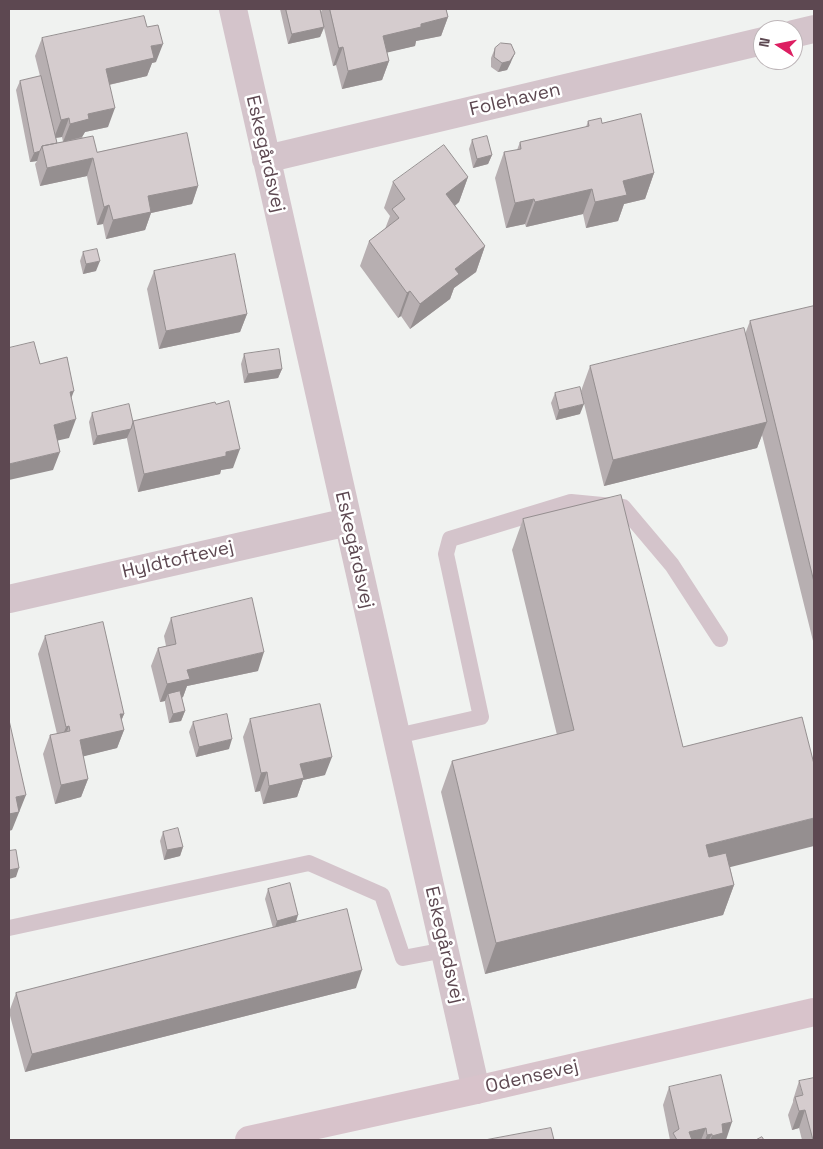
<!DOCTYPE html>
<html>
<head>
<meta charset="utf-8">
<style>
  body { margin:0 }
  #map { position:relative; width:823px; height:1149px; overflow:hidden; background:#f0f2f0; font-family:"Space Grotesk",sans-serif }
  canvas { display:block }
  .frame { position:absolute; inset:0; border:10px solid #5d4851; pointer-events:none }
  .north { position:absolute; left:753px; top:20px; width:50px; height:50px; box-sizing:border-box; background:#fff; border:1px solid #beb6b9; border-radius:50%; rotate:281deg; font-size:14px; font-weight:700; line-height:20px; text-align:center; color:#5d4851 }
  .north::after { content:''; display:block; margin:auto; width:18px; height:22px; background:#dd1f62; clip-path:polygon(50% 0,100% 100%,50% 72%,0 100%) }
</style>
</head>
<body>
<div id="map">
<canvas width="823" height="1149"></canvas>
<div class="frame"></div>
<div class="north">N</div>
</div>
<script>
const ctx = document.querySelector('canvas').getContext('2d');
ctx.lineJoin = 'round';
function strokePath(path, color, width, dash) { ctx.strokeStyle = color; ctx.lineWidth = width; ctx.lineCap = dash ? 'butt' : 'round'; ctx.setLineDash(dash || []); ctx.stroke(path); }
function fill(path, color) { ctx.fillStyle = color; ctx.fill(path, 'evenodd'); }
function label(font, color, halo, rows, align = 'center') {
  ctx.font = font + ' "Space Grotesk",sans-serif'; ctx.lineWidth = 5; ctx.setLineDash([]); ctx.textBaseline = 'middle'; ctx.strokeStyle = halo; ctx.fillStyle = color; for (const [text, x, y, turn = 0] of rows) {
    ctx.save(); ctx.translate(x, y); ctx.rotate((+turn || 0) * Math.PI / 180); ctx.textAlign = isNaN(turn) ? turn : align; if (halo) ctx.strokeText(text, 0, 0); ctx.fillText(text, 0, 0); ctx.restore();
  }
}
const lane = new Path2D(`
  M397,736l84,-19 -35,-163 4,-15 121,-37 52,5 49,58 48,74
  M9,928l300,-65 73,32 21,63 42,-8`);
const street = new Path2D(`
  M233,9l243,1081
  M793,34l21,-5
  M266,159l497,-118
  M9,599l339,-77`);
const secondary = new Path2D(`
  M249,1140l227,-50 338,-78`);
const wall = new Path2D(`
  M280,9h40l1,3 1,-3h124l2,8 -7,19 -25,5 -1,5 -28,6 2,9 -7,19 -40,9 -6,-24 -3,1 -9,-38 -4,9 -32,7z
  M42,38l114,24 -4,1 -5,13 -38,9 -1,42 -23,5 -3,5 15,15 101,34 -6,18 -41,9 -6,17 -39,9 -3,-15 -6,1 -10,-49 -47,10 -5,-22 2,-3 -7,1 -14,-72 4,-9 20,-5 -5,-20zM62,137l1,5 -6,1 -1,-5z
  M495,48l16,14 -4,8 -9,2 -7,-5v-9z
  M588,121l14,2 52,50 -9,26 -21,5 -6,17 -32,7 -3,-14 -57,13 -1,-3 -19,4 -11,-50 9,-26 13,-2 3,-8 66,-15z
  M472,140l20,15 -4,9 -15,4 -4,-19z
  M468,177l-9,25 -4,4 30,40 -9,26 -22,16 -4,11 -40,30 -9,-13 -3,2 -38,-52 9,-25 16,-12 5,-13 -6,-8 9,-26z
  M83,252l13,19 -13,3 -3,-13z
  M154,271l93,43 -7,18 -81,17 -12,-60z
  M814,306v339l-52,-210 -5,13 -153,38 -23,-95 9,-25 155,-32 5,-13z
  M244,354l38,15 -4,9 -34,5 -3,-19z
  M555,393l25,21 -24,6 -5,-17z
  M92,413l41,9v-1l100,47 -12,2 -1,4 -82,18 -11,-53v-1l-34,7 -4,-23z
  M523,519l160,228 47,120 4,18 -11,30 -238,59 -44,-182 11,-31 105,-26 -45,-185z
  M171,618l87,53 -71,15 -4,11 -1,1 3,13 -4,10 -12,2 -4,-20v-2l-5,1 -9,-36 7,-18 8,-2 -2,-10z
  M45,636l79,78 -3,7 3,9 -7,18 -34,8 5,23 -7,18 -26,7 -12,-50 7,-19 7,-1 -19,-80z
  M250,719l75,56 -22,5 -6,17 -34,7 -3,-13 -5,1 -12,-55z
  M193,722l36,27 -33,8 -7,-25z
  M163,832l20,15 -3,9 -16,4 -4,-19z
  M268,889l28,33 60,66 -331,84 -16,-60 7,-19 257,-65 -8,-29z
  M799,1081l15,59h-12l-3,-12 -7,2 -4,-15 5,-13v-2z
  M669,1087l57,53h-56l-7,-35z`);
const shadedWall = new Path2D(`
  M448,17l-7,19 -25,5 -1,5 -38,9 6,-19 38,-12z
  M324,27l-4,10 -32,7 4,-10z
  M163,44l-7,18 -4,1 -5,13 -48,11 7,-18 45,-23z
  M343,47l-7,18 -3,1 6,-18z
  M515,53l-4,9 -4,8 -9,2 4,-9z
  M389,61l-7,19 -40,9 6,-18z
  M115,108l-7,19 -23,5 -3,5 -19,5 7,-18 18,-10z
  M69,118l-7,19 -8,1 7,-18z
  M40,151l-3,10 -7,1 4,-9z
  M492,155l-4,9 -15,4 4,-9z
  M93,158l-6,18 -47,10 7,-18z
  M654,173l-9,26 -21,5 -6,17 -32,7 9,-26 28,-21z
  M468,177l-9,25 -22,18 9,-26z
  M198,186l-6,18 -41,9 -6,17 -39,9 7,-19 35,-24z
  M592,189l-9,25 -57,13 9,-25z
  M534,199l-9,25 -19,4 9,-25z
  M109,205l-6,19 -6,1 7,-18z
  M485,246l-9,26 -22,16 -4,11 -40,30 10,-25 35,-35z
  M100,261l-4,10 -13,3 3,-10z
  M410,291l-9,25 -3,2 9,-25z
  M247,314l-7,18 -81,17 7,-18z
  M282,369l-4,9 -34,5 4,-9z
  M74,391l-7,18 3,-17z
  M584,404l-4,10 -24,6 3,-10z
  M76,419l-7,19 -22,5 7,-18z
  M767,422l-10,26 -153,38 9,-26z
  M131,429l-4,9 -34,7 4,-9z
  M240,449l-7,19 -12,2 -1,4 -82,18 6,-18 82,-22z
  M60,452l-7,18 -44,10v-16z
  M264,652l-6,19 -71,15 -4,11 -13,3 -2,-6 -3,7 -5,1 7,-18 20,-14z
  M185,711l-4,10 -12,2 4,-9z
  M120,714h4l-7,17 7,-1 -7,18 -44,11 7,-19z
  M69,726l-7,18 -3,1 7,-18z
  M232,739l-3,10 -33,8 3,-10z
  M332,757l-7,18 -22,5 -6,17 -34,7 6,-18 31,-22z
  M267,772l-7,19 -5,1 6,-19z
  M88,779l-7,18 -26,7 6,-19z
  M26,795l-14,35 -3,1v-17l7,-17z
  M814,818v28l-119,30 11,-31z
  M183,847l-3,9 -16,4 3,-10z
  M19,868l-3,9 -7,2v-9z
  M734,885l-11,30 -238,59 11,-31z
  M298,915l-3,10 -21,6 3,-10z
  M362,970l-6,18 -331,84 7,-18z
  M805,1110l-6,18 -7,2 7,-19z
  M732,1122l-6,18h-16l2,-4 10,-12z
  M706,1128l-5,12h-15l3,-8z
  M712,1134l-3,6h-4l2,-5z`);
const building = new Path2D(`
  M286,9h34l4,18 -32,7z
  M330,9h116l2,8 -27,7v3l-38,9 6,25 -41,10 -5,-24 -4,1z
  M144,16l3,11 11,-2 5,19 -12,2 3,12 -48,11 9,39 -27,6 1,5 -19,5 -1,-6 -8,2 -19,-82z
  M501,43l10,1 4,9 -5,8 -8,2 -8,-6 1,-9z
  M41,76l16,67 -15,3 -2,5 -6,2 -14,-72z
  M641,114l13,59 -31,8 4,14 -32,7 -3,-13 -57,13 -1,-3 -19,4 -11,-51 17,-3 -1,-7 69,-16 -1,-5 13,-3 1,5z
  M187,133l11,53 -50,10 3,16 -38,8 -4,-15 -5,2 -11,-49 -46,10 -5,-22 51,-10 4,16z
  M487,136l5,19 -15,4 -5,-19z
  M444,145l24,32 -22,17 39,52 -30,23 4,5 -39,30 -10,-13 -3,2 -38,-52 30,-23 -7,-9 13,-10 -12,-17z
  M97,249l3,12 -14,3 -3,-12z
  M235,254l12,60 -81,17 -12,-60z
  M814,306v276l-64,-261z
  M744,328l23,94 -154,38 -23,-94z
  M34,342l6,22 27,-7 7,34 -4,1 6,27 -22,6 6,27 -51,12v-116z
  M279,349l3,20 -34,5 -4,-20z
  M580,387l4,17 -25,6 -4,-17z
  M229,401l11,48 -14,3v4l-82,18 -11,-53 82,-19 1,2z
  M129,404l4,18 -2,7 -34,7 -5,-23z
  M621,495l62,252 119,-30 12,47v54l-108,27 3,12 17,-4 8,32 -238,58 -44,-182 122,-31 -51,-211z
  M252,598l12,54 -77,18 3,9 -23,5 -9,-36 18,-4 -5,-26z
  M103,622l21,92h-4l4,16 -44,10 8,39 -27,6 -11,-50 20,-4 -1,-5 -3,1 -21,-91z
  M180,691l5,20 -12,3 -5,-20z
  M320,704l12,53 -32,7 4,14 -35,8 -2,-14 -6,1 -11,-54z
  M227,714l5,25 -33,8 -6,-25z
  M9,720l17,75 -10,2 3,15 -10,2z
  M178,828l5,19 -16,3 -4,-18z
  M16,850l3,18 -10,2v-19z
  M290,883l8,32 -21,6 -9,-32z
  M347,909l15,61 -330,84 -16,-61z
  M721,1075l11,47 -10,2 1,9 -11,3v-2l-5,1 -1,-7 -17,4 3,8h-15l-4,-7 6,-4 -10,-42z
  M814,1078v62h-1l-8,-30 -6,1 -4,-14 8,-2 -4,-14z
  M551,1128l3,12h-69z
  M762,1137l2,3h-8z`);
const streetNames = [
  ["Folehaven",515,100,-13],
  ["Eskegårdsvej",265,154,77],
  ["Eskegårdsvej",354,550,77],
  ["Hyldtoftevej",178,560,-13],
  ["Eskegårdsvej",444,945,77],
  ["Odensevej",532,1077,-13]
];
strokePath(lane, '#d4c4cb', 16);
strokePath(street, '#d4c4cb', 28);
strokePath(secondary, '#d8c3cb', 28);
fill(wall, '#b7afb1');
fill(shadedWall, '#958f90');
fill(building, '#d5ccce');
strokePath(building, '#958f90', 1);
label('19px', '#5d4851', '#fff', streetNames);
</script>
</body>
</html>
